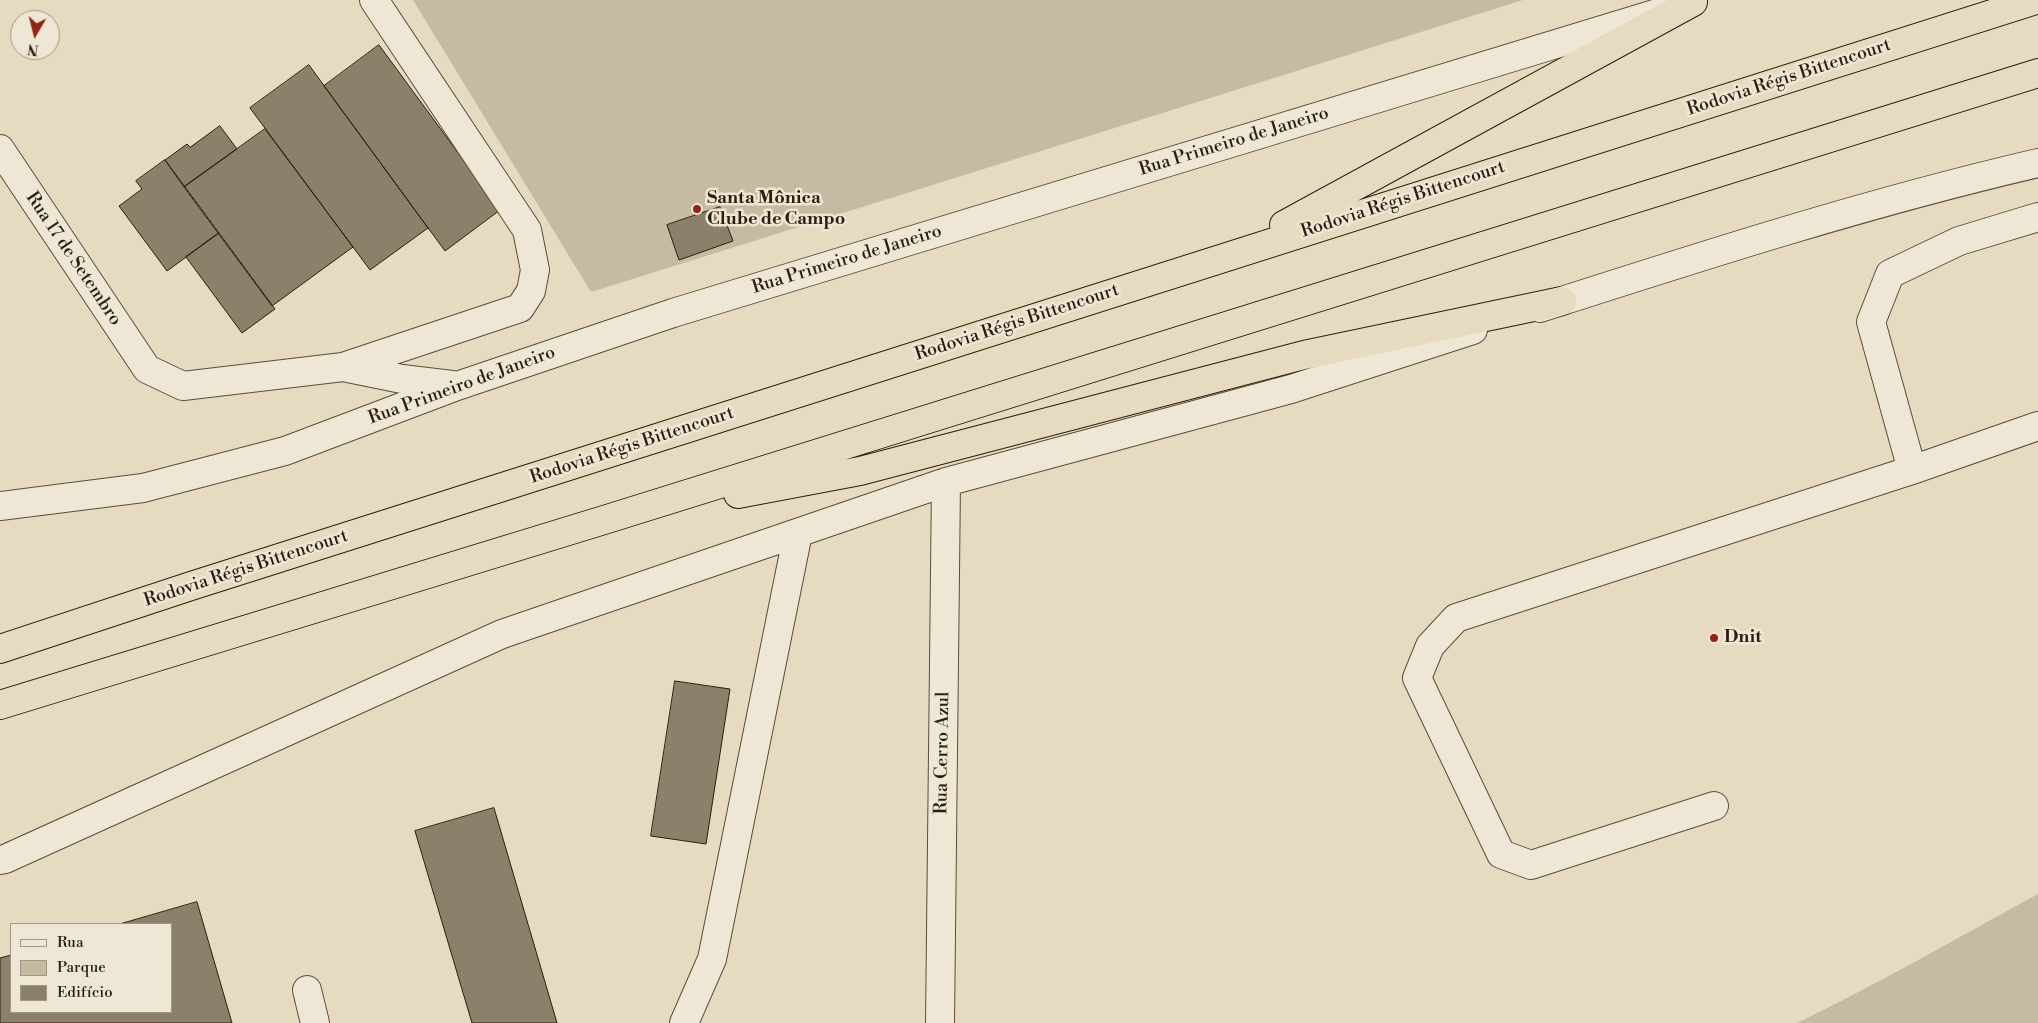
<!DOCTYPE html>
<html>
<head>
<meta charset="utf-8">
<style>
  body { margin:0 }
  #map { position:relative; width:2038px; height:1023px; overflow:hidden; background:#e6dac0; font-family:"Libre Bodoni",serif }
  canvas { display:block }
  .legend { position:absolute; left:10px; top:923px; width:162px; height:90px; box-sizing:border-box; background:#efe7d6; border:1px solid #a19786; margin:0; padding:6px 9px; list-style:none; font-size:15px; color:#2c1e0d }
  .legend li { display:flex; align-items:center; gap:10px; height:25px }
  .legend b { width:25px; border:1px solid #a19786 }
  .north { position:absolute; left:10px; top:10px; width:50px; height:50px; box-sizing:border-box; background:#efe7d6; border:1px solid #a19786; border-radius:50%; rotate:188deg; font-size:14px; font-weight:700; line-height:20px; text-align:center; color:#2c1e0d }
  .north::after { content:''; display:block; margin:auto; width:18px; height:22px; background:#8f2418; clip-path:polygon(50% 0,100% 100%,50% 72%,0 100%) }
</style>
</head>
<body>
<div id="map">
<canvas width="2038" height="1023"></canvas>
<ul class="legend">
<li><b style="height:6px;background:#efe7d6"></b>Rua</li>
<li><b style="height:14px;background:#c6baa2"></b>Parque</li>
<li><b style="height:14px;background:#8d806a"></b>Edifício</li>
</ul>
<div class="north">N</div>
</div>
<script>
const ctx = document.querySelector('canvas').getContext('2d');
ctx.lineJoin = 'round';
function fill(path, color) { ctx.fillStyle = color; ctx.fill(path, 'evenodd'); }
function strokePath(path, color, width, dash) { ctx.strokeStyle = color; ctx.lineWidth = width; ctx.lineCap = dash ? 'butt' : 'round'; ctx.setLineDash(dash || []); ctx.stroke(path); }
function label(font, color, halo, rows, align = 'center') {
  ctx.font = font + ' "Libre Bodoni",serif'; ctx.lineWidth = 5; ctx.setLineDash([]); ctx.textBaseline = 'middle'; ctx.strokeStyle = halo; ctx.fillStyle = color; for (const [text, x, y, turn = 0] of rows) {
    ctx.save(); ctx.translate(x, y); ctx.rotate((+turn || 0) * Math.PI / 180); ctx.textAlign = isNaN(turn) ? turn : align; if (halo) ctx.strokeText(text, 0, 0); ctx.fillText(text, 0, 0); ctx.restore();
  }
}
const green = new Path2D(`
  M413,0h1110l-932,292z
  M2038,894v129h-241c82,-40 161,-85 241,-129z`);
const building = new Path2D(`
  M379,45l121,165 -55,41 -121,-165z
  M309,65l119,163 -58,42 -120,-162z
  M220,126l17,23 -53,38 -19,-27 22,-16 3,3z
  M265,129l88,118 -81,59 -88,-119z
  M165,160l54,73 -52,38 -48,-65 23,-17 -6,-8z
  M720,207l13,34 -54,19 -12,-35z
  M219,233l56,76 -33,24 -56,-76z
  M675,681l55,8 -24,155 -55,-8z
  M494,808l63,215h-85l-57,-192z
  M197,902l35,121h-232v-65l11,-3v57h160v-88h-51z`);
const minor = new Path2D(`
  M0,149l147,220 36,17 160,-19 59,12 50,6
  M1540,308c165,-53 330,-106 498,-145
  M343,367l177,-59 11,-17 4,-21 -8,-40 -153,-230
  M1912,470l126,-44
  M0,506l143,-18 142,-37 172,-65 216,-73 988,-301
  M1714,806l-183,59 -30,-11 -84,-176 13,-32 26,-28 456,-148 -41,-148 19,-48 69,-33 79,-24
  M0,860l5,-1 497,-225 444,-152 345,-93 182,-59
  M307,990l8,33
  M684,1023l28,-64 86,-426
  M940,1023l6,-541`);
const highway = new Path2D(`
  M1284,225l409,-223
  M738,494l122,-23 444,-116 258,-54
  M0,649l191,-63 1845,-586
  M0,705l604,-185 1434,-447`);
const markers = [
  [697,209,5,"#8f2418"],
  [1714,638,5,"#8f2418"]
];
const streetNames = [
  ["Rodovia Régis Bittencourt",1789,78,-18],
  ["Rua Primeiro de Janeiro",1234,142,-17],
  ["Rodovia Régis Bittencourt",1403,200,-18],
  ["Rua 17 de Setembro",73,259,56],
  ["Rua Primeiro de Janeiro",847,260,-17],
  ["Rodovia Régis Bittencourt",1017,323,-18],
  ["Rua Primeiro de Janeiro",462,386,-20],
  ["Rodovia Régis Bittencourt",632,446,-18],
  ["Rodovia Régis Bittencourt",246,569,-18],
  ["Rua Cerro Azul",943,753,-89]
];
const poiNames = [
  ["Santa Mônica",707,199],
  ["Clube de Campo",707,220],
  ["Dnit",1724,638]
];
fill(green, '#c6baa2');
fill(building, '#8d806a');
strokePath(building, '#2c1e0d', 1);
strokePath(minor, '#5a4d3a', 30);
strokePath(highway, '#2c1e0d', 30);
strokePath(minor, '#efe7d6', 28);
strokePath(highway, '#e6dac0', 28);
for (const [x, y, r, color] of markers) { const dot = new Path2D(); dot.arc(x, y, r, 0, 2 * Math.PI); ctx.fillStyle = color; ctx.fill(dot); strokePath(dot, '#efe7d6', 2); }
label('18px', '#2c1e0d', '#efe7d6', streetNames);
label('bold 18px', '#2c1e0d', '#efe7d6', poiNames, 'left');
</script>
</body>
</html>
